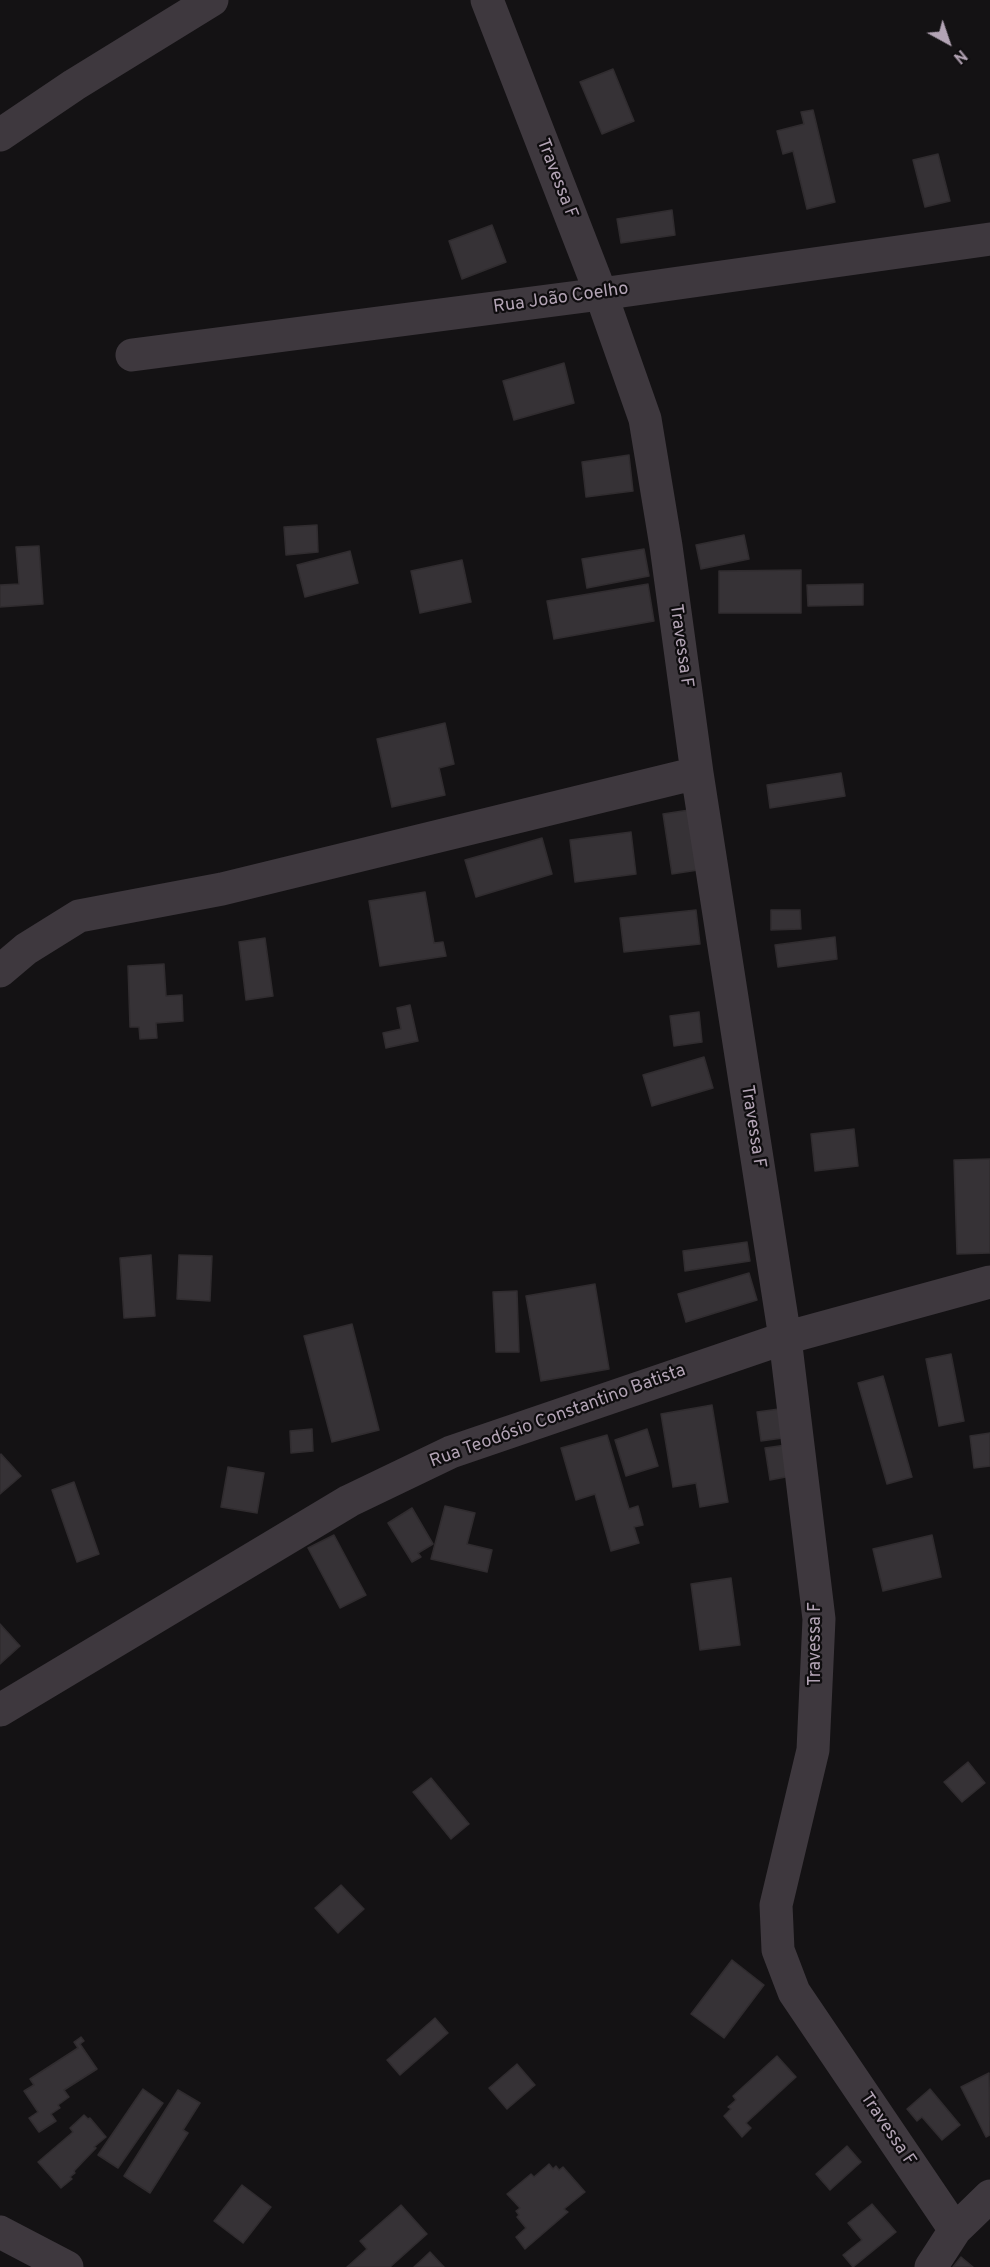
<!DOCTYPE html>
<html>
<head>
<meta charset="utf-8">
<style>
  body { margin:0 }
  #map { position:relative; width:990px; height:2267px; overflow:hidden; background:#141214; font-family:Overpass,sans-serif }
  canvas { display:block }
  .north { position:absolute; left:918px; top:12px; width:60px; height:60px; -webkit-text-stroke:4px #0f0d0f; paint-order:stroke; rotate:140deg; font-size:16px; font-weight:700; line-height:24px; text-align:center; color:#b3a4b5 }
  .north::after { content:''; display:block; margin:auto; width:21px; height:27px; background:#b3a4b5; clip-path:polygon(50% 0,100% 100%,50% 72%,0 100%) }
</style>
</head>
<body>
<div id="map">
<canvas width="990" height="2267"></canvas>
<div class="north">N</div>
</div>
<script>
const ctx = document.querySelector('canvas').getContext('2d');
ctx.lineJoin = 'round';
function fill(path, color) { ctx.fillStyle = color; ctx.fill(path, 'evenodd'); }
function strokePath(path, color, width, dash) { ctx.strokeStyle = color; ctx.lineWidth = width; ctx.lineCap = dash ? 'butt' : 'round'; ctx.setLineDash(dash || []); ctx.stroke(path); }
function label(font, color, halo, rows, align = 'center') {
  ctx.font = font + ' Overpass,sans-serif'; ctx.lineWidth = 4.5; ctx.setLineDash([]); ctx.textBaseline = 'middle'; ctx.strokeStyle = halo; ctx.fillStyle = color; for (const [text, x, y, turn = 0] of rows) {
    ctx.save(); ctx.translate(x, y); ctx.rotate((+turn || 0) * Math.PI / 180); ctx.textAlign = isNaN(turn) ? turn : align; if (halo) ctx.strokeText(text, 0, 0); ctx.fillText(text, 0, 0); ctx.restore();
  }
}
const building = new Path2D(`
  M613,69l21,52 -32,13 -22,-52z
  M813,110l22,92 -28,7 -14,-58 -10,3 -6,-23 27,-7 -3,-12z
  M938,154l12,47 -25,6 -12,-47z
  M672,210l3,25 -54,8 -4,-24z
  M492,225l14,37 -44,17 -13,-38z
  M564,363l10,40 -60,17 -11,-39z
  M629,455l4,36 -47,6 -4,-35z
  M317,525l1,27 -32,3 -2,-28z
  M744,535l5,24 -48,10 -5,-24z
  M39,546l4,58 -43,3v-22l19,-1 -3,-37z
  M644,549l5,27 -62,12 -5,-29z
  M350,551l8,32 -53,14 -8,-32z
  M462,560l9,42 -51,11 -9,-42z
  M801,570v43h-82v-42z
  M648,584l6,37 -100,18 -7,-38z
  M863,584v21l-55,1 -1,-21z
  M445,723l9,41 -15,4 6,27 -53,12 -15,-68z
  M841,773l4,23 -75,12 -3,-23z
  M689,810l9,60 -26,4 -9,-60z
  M631,832l5,42 -61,8 -5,-42z
  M542,838l10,36 -76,23 -11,-37z
  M425,892l9,51 9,-1 3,14 -66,10 -11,-65z
  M696,910l4,34 -76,8 -4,-34z
  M771,910h29l1,19 -30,1z
  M835,937l2,22 -59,8 -3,-22z
  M265,938l8,58 -27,4 -7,-58z
  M164,964l2,32 16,-1 1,26 -27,2 1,15 -17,1 -1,-12h-9l-2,-61z
  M410,1005l8,36 -32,7 -3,-15 18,-4 -4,-21z
  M699,1012l3,30 -28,4 -4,-30z
  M704,1057l9,31 -61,18 -9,-31z
  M854,1129l4,37 -43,5 -4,-37z
  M990,1159v94l-33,1 -3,-94z
  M747,1242l3,19 -65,10 -2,-20z
  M151,1255l4,61 -31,2 -4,-60z
  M179,1255l33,1 -2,45 -33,-2z
  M749,1273l8,27 -71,22 -8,-28z
  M595,1284l14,85 -68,12 -15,-85z
  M517,1291l2,61h-23l-3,-60z
  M352,1324l27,106 -47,12 -28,-106z
  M951,1354l13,67 -25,5 -13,-67z
  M883,1376l29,101 -25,7 -29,-101z
  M712,1405l16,97 -28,5 -4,-24 -23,4 -12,-73z
  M779,1409l4,29 -22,3 -4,-29z
  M312,1429l1,22 -22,2 -1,-22z
  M647,1429l11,37 -32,10 -11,-36z
  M990,1433v33l-16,2 -4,-32z
  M607,1435l22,74 9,-3 5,19 -9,2 5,16 -28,8 -16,-57 -19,6 -15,-52z
  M786,1445l5,31 -21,4 -5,-32z
  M1,1454l20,22 -21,18v-39z
  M228,1467l36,6 -7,40 -36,-6z
  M74,1482l25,72 -22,8 -25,-72z
  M445,1506l30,7 -8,31 25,6 -5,22 -56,-13z
  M412,1508l21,36 -15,9 3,4 -9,5 -24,-39z
  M334,1535l32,60 -26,13 -32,-60z
  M932,1535l9,42 -58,14 -10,-42z
  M731,1578l9,67 -40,5 -9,-66z
  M0,1624l20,22 -20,18z
  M968,1762l17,21 -23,19 -18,-20z
  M431,1778l38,46 -18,15 -38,-47z
  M341,1885l23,24 -26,24 -23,-25z
  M732,1960l32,25 -40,53 -33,-24z
  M435,2018l13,15 -48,42 -13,-15z
  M81,2037l3,4 -4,3 17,25 -33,21 5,7 -11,8 2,3 -9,6 5,7 -17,11 -10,-14 9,-6 -14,-21 10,-6 -4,-6 48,-31 -4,-6z
  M777,2056l19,21 -50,46 5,5 -9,9 -18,-21 7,-7 -3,-2 8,-7 -3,-4z
  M517,2064l18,21 -28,24 -18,-21z
  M989,2073l1,62 -4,2 -25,-50z
  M143,2089l20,14 -45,65 -20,-13z
  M930,2089l30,36 -18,15 -20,-23 -5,4 -10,-12z
  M178,2090l22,13 -17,27 5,3 -38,60 -26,-17z
  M84,2115l4,4 2,-1 16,19 -12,10 2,1 -22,23 1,2 -5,4 2,2 -11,9 -23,-26 35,-30 -3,-4z
  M847,2146l14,16 -31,28 -14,-16z
  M549,2164l4,5 3,-3 3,4 4,-3 22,25 -21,17 4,3 -43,37 -9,-12 10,-9 -9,-11 2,-2 -3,-4 4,-3 -13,-14 24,-20 3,3z
  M242,2185l29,22 -28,36 -29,-22z
  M872,2204l24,28 -43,35 -10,-12 19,-15 -14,-17z
  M401,2205l26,29 -37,33h-43l20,-18 -7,-8z
  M430,2252l14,15h-30z
  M961,2257l12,10h-20z`);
const minor = new Path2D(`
  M487,0l114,294 44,125 21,127 31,227 88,565 34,281 -6,131 -37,155 2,45 16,42 161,238
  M0,135l74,-50 138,-85
  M132,355l469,-61 389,-55
  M0,971l26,-22 53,-33 143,-27 475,-116
  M0,1710l349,-209 102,-49 334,-114 205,-56
  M931,2267l24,-37 35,-34`);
const tertiary = new Path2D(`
  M0,2232l67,35`);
const streetNames = [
  ["Travessa F",556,179,69],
  ["Rua João Coelho",561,299,-8],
  ["Travessa F",680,646,82],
  ["Travessa F",752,1127,81],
  ["Rua Teodósio Constantino Batista",558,1417,-20],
  ["Travessa F",816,1644,-90],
  ["Travessa F",887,2130,56]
];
fill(building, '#363236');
strokePath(building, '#302c2f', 1.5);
strokePath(minor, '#3e383e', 33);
strokePath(tertiary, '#3e383e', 33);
label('18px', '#b3a4b5', '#0f0d0f', streetNames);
</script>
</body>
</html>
